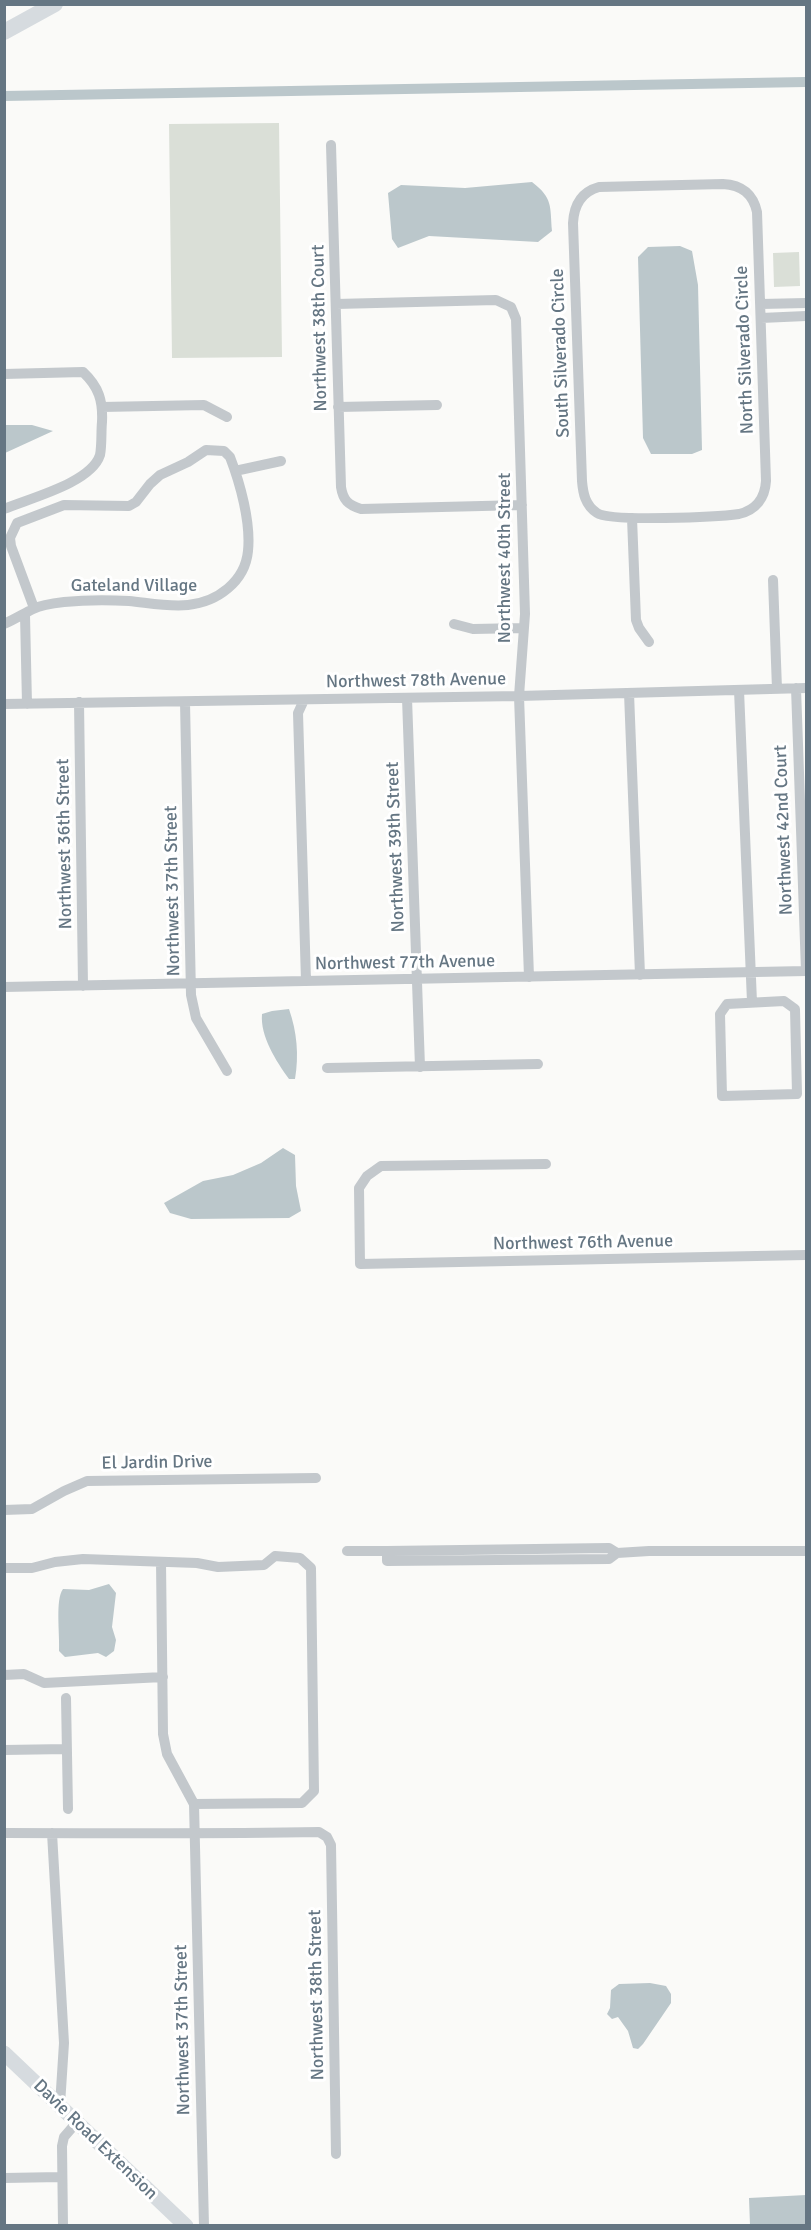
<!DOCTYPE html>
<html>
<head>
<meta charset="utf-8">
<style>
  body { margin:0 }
  #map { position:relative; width:811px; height:2230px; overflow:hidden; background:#fafaf8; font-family:Signika,sans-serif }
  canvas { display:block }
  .frame { position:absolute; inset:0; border:6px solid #657683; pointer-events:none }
</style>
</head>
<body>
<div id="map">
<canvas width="811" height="2230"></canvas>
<div class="frame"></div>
</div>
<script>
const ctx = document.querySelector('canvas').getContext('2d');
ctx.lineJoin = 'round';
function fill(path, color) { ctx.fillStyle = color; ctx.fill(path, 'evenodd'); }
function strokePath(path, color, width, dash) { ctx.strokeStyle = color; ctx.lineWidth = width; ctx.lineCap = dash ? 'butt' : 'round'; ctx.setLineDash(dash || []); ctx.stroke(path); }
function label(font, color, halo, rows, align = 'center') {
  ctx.font = font + ' Signika,sans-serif'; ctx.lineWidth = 6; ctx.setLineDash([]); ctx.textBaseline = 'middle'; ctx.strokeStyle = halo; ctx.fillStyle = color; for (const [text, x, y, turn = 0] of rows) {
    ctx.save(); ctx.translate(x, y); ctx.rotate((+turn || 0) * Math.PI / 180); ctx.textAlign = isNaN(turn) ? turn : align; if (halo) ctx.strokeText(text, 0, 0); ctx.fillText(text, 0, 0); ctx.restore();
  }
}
const green = new Path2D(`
  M279,123l3,234 -110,1 -3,-234z
  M799,252l1,34 -26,1 -1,-34z`);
const water = new Path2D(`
  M532,182c21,16 18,24 20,49l-14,11 -109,-6 -31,12 -6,-9 -4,-46 13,-8 64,3z
  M680,246l12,5 6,34 4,165 -10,4h-41l-8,-16 -5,-181 10,-10z
  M5,425h27l21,6 -48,22z
  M289,1009c8,23 10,46 6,70h-6c-13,-18 -29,-43 -27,-65l10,-3z
  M283,1148l12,7 1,31 5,25 -12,7 -98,1 -21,-6 -6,-10 39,-22 30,-6 28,-12z
  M109,1584l7,9 -4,34 4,13 -2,11 -8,6 -8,-4 -33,4 -6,-6c1,-16 -4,-52 4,-62l26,1z
  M650,1983l16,3 5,8v9l-28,41 -5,5 -5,-1 -5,-17 -10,-14 -6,2 -5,-5 3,-6 1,-18 8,-6z
  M806,2195v30h-56l-1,-27z`);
const canal = new Path2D(`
  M4,96l802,-14`);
const minor = new Path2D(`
  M331,145l10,342c2,13 7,18 20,22l161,-4
  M723,184c19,1 30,10 34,28l9,269c-1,17 -10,29 -27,33 -21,3 -129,8 -142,-1 -12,-8 -14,-20 -15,-32l-9,-258c1,-18 8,-31 26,-36z
  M336,304l160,-4 15,7 5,12 9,295 -6,82 10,281
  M761,304l45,-1
  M761,318l45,-2
  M4,374l79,-2c16,15 20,29 19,50 -1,10 0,23 -2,33 -9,28 -70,43 -96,54
  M102,407l102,-2 23,12
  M338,407l99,-2
  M235,471l46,-10
  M632,518l4,102 3,8 10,14
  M773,580l4,109
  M25,615l2,89
  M4,624c11,-5 19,-10 29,-15 8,-4 22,-6 31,-7 21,-2 44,-2 65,-1 20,2 39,6 59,4 29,-3 57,-23 60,-54 3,-29 -8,-68 -18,-94l-6,-6 -18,-1 -18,12 -28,13 -10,9 -14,18 -7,4 -65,-1 -47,18 -7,15 1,8 23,62
  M454,624l19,5 51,-1
  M796,688l10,283
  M739,690l13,312
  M629,693l11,282
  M407,698l13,369
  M304,700l-6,13 8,268
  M79,702l4,284
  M185,702l6,293 5,23 31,53
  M4,704l515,-8 287,-8
  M4,987l802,-16
  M784,1001l11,8 2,85 -75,2 -2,-82 7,-10z
  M327,1068l211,-4
  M546,1164l-165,2 -14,10 -8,12 1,76 446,-9
  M4,1510l28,-1 32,-18 23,-10 229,-3
  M609,1548l8,5 -8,6 -222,2v-10z
  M347,1551h40
  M617,1553l32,-2h157
  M161,1562l2,172 4,20 27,50 10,422
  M4,1568h28l23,-6 28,-3 114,4 21,4 46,-2 11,-9 25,2 11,10 3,223 -12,12 -108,1
  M4,1675l20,-1 20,9 119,-6
  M66,1698l2,111
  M4,1750l63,-1
  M4,1833c105,0 210,1 315,-1l8,5 4,8 5,309
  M52,1833l12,210 -4,62
  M4,2178l57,-1
  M63,2226l-1,-80 2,-9 13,-15`);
const secondary = new Path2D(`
  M4,2053l182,173`);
const primary = new Path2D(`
  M4,32l51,-28`);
const streetNames = [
  ["Northwest 38th Court",320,328,-91],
  ["North Silverado Circle",745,350,-92],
  ["South Silverado Circle",561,353,-92],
  ["Northwest 40th Street",505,558,-90],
  ["Gateland Village",134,586],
  ["Northwest 78th Avenue",416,681,-1],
  ["Northwest 42nd Court",784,830,-92],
  ["Northwest 36th Street",65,844,-91],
  ["Northwest 39th Street",396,847,-92],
  ["Northwest 37th Street",173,891,-91],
  ["Northwest 77th Avenue",405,963,-1],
  ["Northwest 76th Avenue",583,1243,-1],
  ["El Jardin Drive",157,1463,-1],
  ["Northwest 38th Street",317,1995,-91],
  ["Northwest 37th Street",183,2030,-91],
  ["Davie Road Extension",95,2140,44]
];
fill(green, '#dadfd7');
fill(water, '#bbc7cb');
strokePath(canal, '#bbc7cb', 10);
strokePath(minor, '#c3c8cc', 10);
strokePath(secondary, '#d6dbdf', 15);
strokePath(primary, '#d6dbdf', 16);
label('18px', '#657683', '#fff', streetNames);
</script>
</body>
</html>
